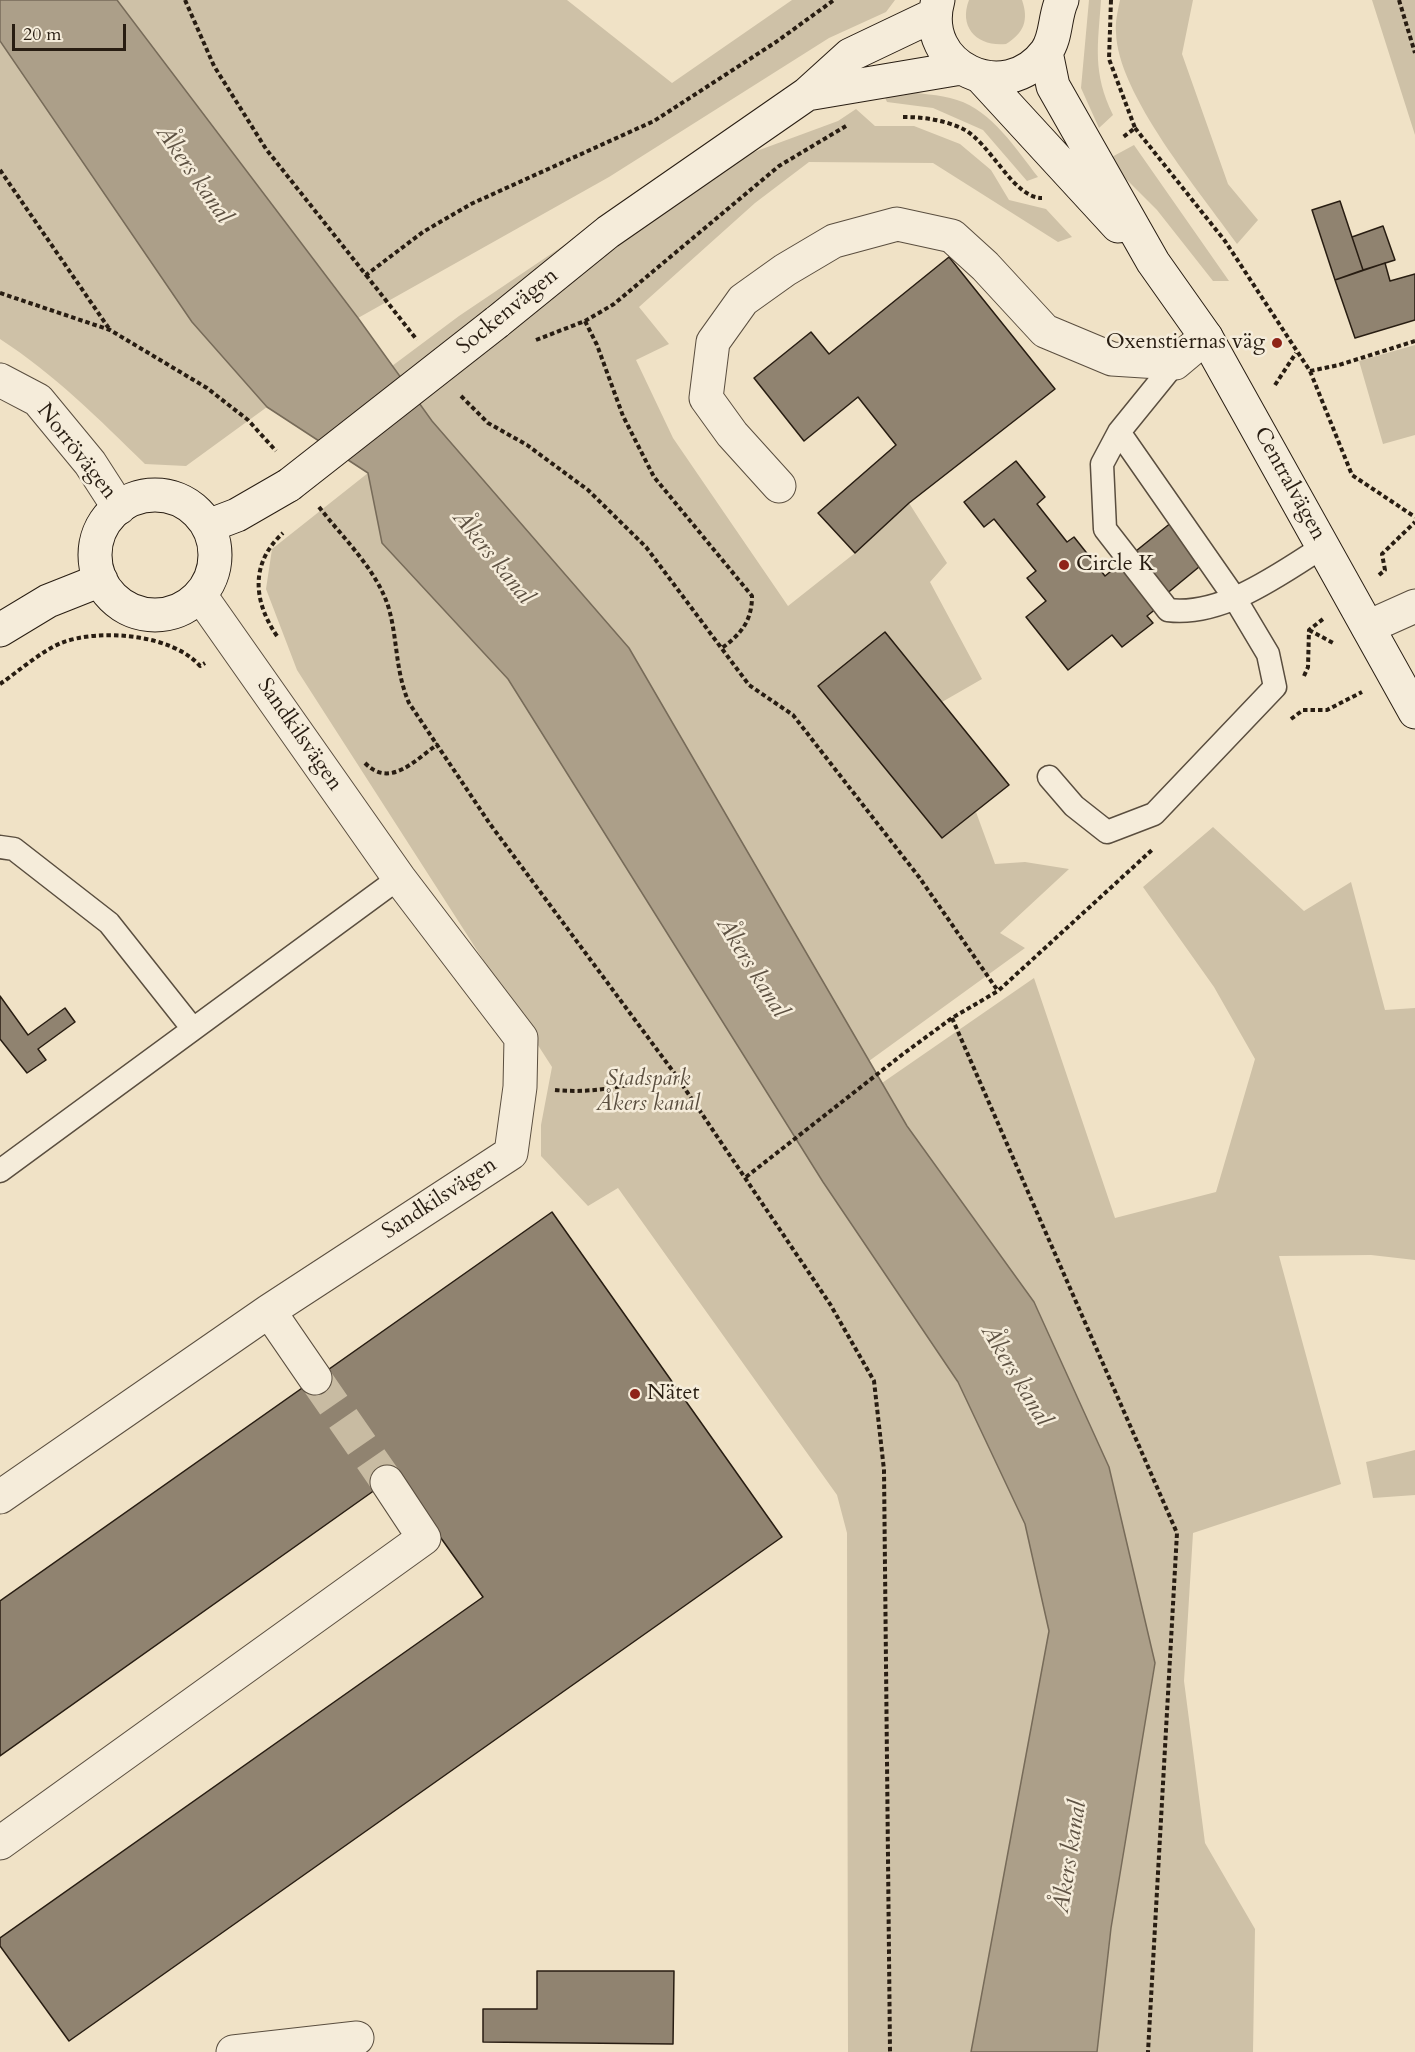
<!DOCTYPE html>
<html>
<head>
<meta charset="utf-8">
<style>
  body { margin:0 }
  #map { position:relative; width:1415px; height:2052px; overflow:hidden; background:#f0e2c6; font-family:Cardo,serif }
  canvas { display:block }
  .scale { position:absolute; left:12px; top:24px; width:114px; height:27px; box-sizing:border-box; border:3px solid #281d12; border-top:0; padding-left:8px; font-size:18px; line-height:21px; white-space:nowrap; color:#281d12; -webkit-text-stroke:4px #f5ecda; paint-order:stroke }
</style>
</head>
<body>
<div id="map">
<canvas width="1415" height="2052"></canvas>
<div class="scale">20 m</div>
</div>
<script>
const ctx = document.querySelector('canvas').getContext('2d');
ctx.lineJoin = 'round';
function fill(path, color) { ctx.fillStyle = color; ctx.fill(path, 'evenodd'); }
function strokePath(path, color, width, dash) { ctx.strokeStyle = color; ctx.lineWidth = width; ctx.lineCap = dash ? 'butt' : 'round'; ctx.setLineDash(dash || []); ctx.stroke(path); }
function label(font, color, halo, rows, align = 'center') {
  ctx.font = font + ' Cardo,serif'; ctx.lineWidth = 5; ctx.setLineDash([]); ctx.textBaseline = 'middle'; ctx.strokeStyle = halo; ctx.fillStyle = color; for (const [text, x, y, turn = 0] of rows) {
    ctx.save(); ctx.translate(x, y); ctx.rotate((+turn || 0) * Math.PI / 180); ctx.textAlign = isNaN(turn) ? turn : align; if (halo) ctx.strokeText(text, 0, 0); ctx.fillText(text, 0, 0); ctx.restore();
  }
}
const green = new Path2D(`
  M117,0h450l105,83 120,-83h103l-9,12 -57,26 -220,139 -251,141z
  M969,0h53c7,20 2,33 -16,44 -28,3 -48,-16 -37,-44z
  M1089,0h12c-3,45 -9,72 12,115l-14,13 -18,-40z
  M1120,0h73l-11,54 46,130 30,36 -21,24c-36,-51 -120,-150 -121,-212 -1,-10 2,-22 4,-32z
  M1372,0h43v135z
  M0,41l192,281 75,85 -81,59 -41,-2c-46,-45 -91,-90 -145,-125z
  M900,91c19,3 39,3 57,9 35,11 59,49 81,77l-11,4 -44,-51 -50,-22 -46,-6 -4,-9z
  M856,109l19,17h39l46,18 31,26 18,30 37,9 26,28 -14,5 -125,-79 -124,-1 -54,41 -116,104 30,37 -33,16 37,78 115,168 67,-53 54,-50 38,60 -17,19 52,97 -40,23 -57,-70 -66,54 123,152 34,-26 19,52 30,-2 44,7 -69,64 25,15 -156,113 -240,-413 -197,-227 -40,-55 67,-50 138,-93 119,-57 122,-45z
  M1134,145l95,136h-16l-56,-71 -31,-31 -16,-21z
  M1415,345v90l-32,9 -24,-83z
  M368,473l14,70 126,136 315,503 135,200 67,142 24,107 -78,421h-123l-1,-519 -10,-38 -219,-307 -30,18 -47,-50v-31l11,-58 -255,-397 -31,-81 6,-40z
  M1213,827l91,84 47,-29 34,128 30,-2v252l-44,-5 -92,1 62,228 -148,49 -9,148 21,162 50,86 -2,123h-156l14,-124 44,-265 -46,-196 -227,-384 152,-105 81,240 101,-26 39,-133 -41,-72 -71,-100z
  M1415,1450v45l-42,3 -7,-36z`);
const water = new Path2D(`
  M0,0h117l241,318 74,103 197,227 278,478 127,176 75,165 46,196 -44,265 -14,124h-126l78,-421 -24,-107 -67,-142 -135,-200 -315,-503 -126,-136 -14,-70 -101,-66 -75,-85 -192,-281z`);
const building = new Path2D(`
  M1340,201l23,69 -28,10 -23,-70z
  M1383,226l12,34 -32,10 -11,-33z
  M949,257l106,132 -146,114 -54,50 -37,-40 78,-68 -38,-48 -54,44 -50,-63 57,-46 18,22z
  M1385,263l5,18 25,-7v46l-60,18 -20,-58z
  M1016,461l29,36 -8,7 30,38 7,-5 31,39 21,-17 36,45 -15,12 6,7 -31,24 -10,-12 -44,35 -42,-53 20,-16 -19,-23 9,-7 -42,-52 -10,8 -20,-25z
  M1172,522l33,40 -46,38 -33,-41z
  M885,632l124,153 -67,53 -124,-152z
  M0,996l28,39 37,-27 10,14 -37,27 8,11 -19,13 -27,-34z
  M552,1212l230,325 -713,504 -69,-95v-8l483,-341 -87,-122 -396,281v-155z
  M537,1971h137l-1,73 -190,-2v-33h54z`);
const streetTunnel = new Path2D(`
  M315,1378l72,104`);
const path = new Path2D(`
  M185,0l29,66 52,83 100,126 57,-43 48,-28 183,-83 122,-79 58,-42
  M1111,0l-2,59 26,69 -13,10
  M1399,0l16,53
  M903,117c20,0 42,3 60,12 28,14 50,69 79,69
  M1135,128l90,113 85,130 42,104 63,42
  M0,170l110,160
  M366,275l51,65
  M0,293l110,37 97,58 41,32 28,31
  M585,321l12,24 26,71 31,61 98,119c0,25 -11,38 -30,52
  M536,340l49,-19 29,-17 165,-138 67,-40
  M1310,371l29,-6 76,-24
  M1275,385l21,-32
  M461,396l27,27 39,22 61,45 58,57 103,138 44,30 126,162 79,114
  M319,507c24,31 59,64 70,102 9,33 6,61 20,94l81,121 185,250 155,230 44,77 10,89 6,582
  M1379,575l6,-5 -3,-16 33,-32
  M1309,630l26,14
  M277,636c-24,-35 -27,-73 6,-103
  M1304,676l4,-9 1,-37 14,-11
  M0,684c19,-13 40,-32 61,-41 38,-15 111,-9 139,23l5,-3
  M1291,719l12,-9h24l35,-18
  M365,763c25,26 50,-3 73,-19
  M952,1018l225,515 -29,519
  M555,1090c42,4 79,-6 120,-16
  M746,1177l157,-123 49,-36 46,-27 155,-142`);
const lane = new Path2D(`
  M1175,363l-56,69 -17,32 3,65 63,81c54,7 112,-36 156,-64
  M1049,777l25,29 33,26 47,-18 121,-127 -7,-33 -34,-57 -115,-165
  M0,847l14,2 95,74 84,106
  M0,1171l399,-293`);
const street = new Path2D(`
  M0,380l38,20 52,63 29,45
  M779,486l-47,-52 -26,-36 7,-56 30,-42 42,-30 49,-29 63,-17 55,12 33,30 60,65 67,28 63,4 31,-26
  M1368,627l47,-21
  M269,1311l46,67
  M0,1497l269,-186 242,-158 9,-66 1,-49 -122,-160 -199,-283
  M0,1843l424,-305 -37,-56
  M233,2052l124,-14`);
const secondary = new Path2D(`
  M938,0c-19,67 67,107 108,52 11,-15 8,-35 16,-52
  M1046,52l7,34 100,176 53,75 209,375
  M981,77l137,149
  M807,94l154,-26
  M497,322l111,-90 199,-138 43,-39 84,-40
  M95 555a60 60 0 1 1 120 0a60 60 0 1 1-120 0Z
  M208,526l29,-11 52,-30
  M0,630l48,-29 53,-21`);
const secondaryBridge = new Path2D(`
  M289,485l208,-163`);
const markers = [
  [1277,343,6,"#8f2418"],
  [1064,565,6,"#8f2418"],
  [635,1394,6,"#8f2418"]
];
const streetNames = [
  ["Sockenvägen",508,312,-39],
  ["Norrövägen",76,452,52],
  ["Centralvägen",1289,484,61],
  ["Sandkilsvägen",299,735,55],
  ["Sandkilsvägen",440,1199,-33]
];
const poiNames = [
  ["Oxenstiernas väg",1265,343,"right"],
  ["Circle K",1076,565],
  ["Nätet",647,1394]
];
const parkNames = [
  ["Stadspark",648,1080],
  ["Åkers kanal",648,1105]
];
const waterNames = [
  ["Åkers kanal",193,175,55],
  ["Åkers kanal",492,558,51],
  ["Åkers kanal",751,968,58],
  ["Åkers kanal",1015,1376,59],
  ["Åkers kanal",1071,1857,-81]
];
fill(green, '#cec1a7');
fill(water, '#ac9f89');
strokePath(water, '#776b59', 1.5);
fill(building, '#908370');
strokePath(building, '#281d12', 1.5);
strokePath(streetTunnel, '#c8bba2', 33, [33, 16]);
strokePath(lane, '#5a4e3f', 25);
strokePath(street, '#5a4e3f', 35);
strokePath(secondary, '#281d12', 35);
strokePath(path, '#281d12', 4, [4.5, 3]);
strokePath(lane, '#f5ecda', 22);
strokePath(street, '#f5ecda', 33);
strokePath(secondary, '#f5ecda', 33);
strokePath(secondaryBridge, '#281d12', 35, []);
strokePath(secondaryBridge, '#f5ecda', 33);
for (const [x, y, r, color] of markers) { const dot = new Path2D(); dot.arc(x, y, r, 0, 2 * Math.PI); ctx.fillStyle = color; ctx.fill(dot); strokePath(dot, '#f5ecda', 2); }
label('22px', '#281d12', '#f5ecda', streetNames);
label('22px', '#281d12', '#f5ecda', poiNames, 'left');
label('italic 22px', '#5a4e3f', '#f5ecda', parkNames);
label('italic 24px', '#5d5142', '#f5ecda', waterNames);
</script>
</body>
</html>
